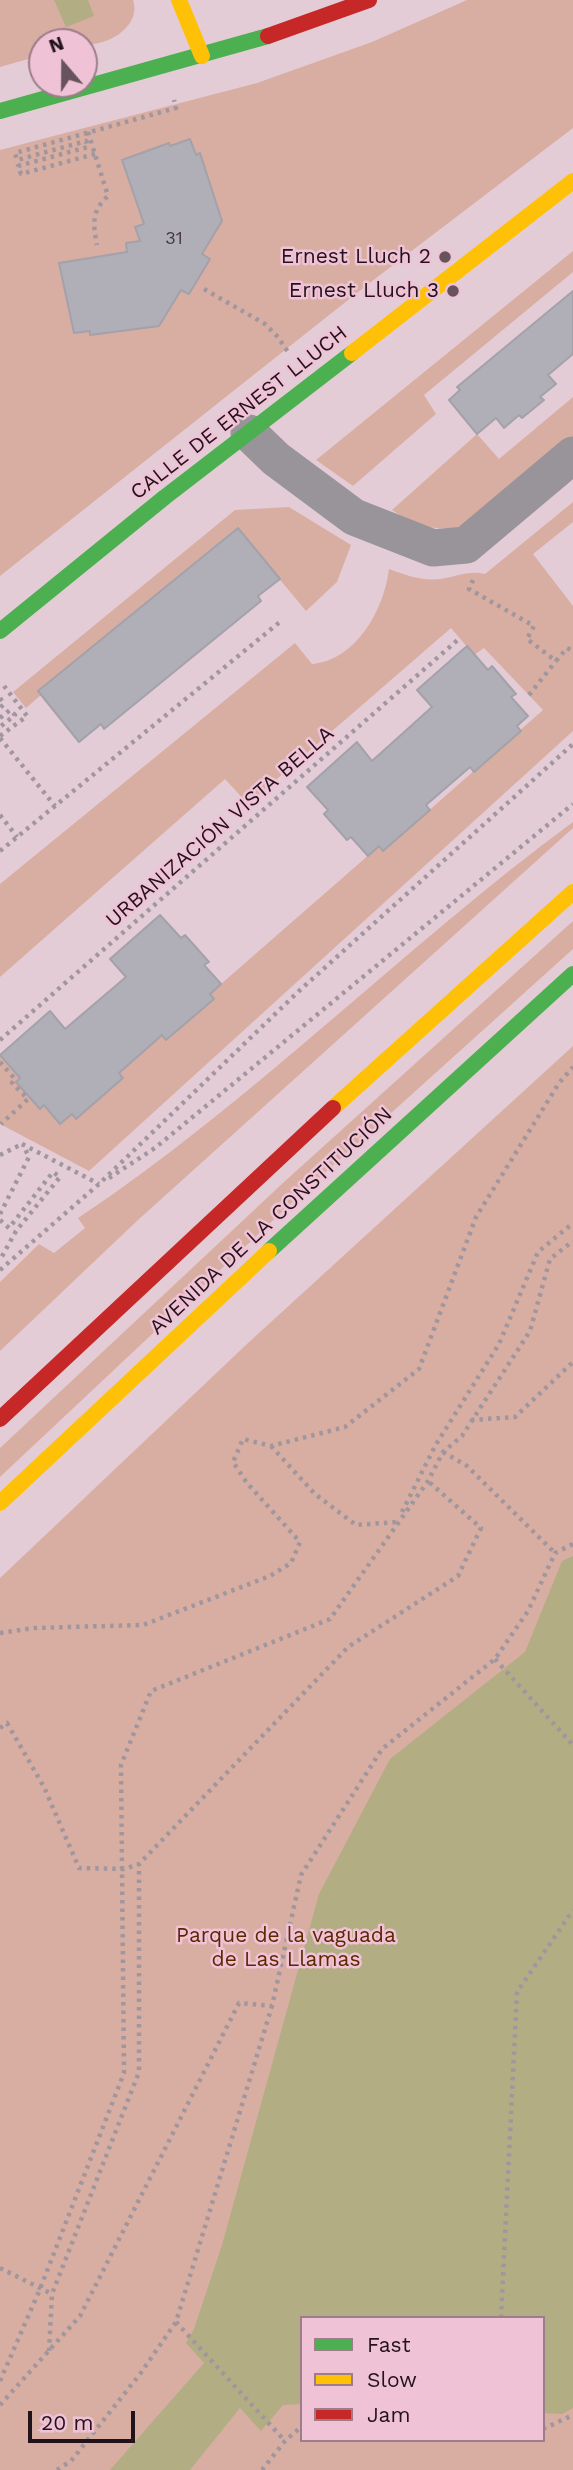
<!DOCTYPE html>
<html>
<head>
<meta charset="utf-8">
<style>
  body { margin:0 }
  #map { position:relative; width:573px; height:2470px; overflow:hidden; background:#e4ccd7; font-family:"Work Sans",sans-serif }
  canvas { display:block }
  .legend { position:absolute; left:300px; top:2316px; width:245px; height:126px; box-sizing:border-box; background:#efc2d6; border:2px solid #9d7c8b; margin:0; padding:9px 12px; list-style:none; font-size:21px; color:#22121a }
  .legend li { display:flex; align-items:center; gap:14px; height:35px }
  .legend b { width:35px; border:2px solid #9d7c8b }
  .north { position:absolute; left:28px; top:28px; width:70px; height:70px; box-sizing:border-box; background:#efc2d6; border:2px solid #9d7c8b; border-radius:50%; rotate:340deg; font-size:19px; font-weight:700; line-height:28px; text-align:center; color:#22121a }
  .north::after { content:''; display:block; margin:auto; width:24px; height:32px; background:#66535c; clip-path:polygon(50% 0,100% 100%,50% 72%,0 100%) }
  .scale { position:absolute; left:28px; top:2411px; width:107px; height:32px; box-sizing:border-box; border:4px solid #22121a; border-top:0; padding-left:9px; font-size:21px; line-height:24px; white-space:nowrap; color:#22121a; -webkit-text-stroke:5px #efc2d6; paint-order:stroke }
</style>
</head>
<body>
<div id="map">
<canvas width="573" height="2470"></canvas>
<ul class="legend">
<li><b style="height:9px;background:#4caf50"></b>Fast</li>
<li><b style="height:9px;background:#ffc107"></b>Slow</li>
<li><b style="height:9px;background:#c62828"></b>Jam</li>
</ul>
<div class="north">N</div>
<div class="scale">20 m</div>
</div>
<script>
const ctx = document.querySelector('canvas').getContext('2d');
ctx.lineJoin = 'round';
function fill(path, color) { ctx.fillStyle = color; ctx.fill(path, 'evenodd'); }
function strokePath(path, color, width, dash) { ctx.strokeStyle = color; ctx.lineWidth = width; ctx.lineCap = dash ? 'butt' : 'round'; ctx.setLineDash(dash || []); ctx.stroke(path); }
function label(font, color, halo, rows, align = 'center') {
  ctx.font = font + ' "Work Sans",sans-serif'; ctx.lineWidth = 5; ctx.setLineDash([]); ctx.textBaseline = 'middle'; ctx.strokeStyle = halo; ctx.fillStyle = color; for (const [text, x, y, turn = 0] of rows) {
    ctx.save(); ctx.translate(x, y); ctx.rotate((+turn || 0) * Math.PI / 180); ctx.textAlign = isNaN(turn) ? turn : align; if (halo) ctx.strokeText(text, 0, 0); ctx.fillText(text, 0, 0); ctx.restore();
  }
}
const green = new Path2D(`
  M0,0h133c9,26 -26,47 -49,44 -10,-1 -28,-2 -42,-2v13l-42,12z
  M467,0h106v128l-206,157 -367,291v-426l257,-67 115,-41z
  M573,251v21l-149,123 12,19 -83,72 -37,-26z
  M573,397v41l-115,90c-27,2 -44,-2 -66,-18l85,-76 22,25z
  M573,502v20l-40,32 40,52v125l-484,440 -89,-47v-69l20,23 -3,4 23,26 4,-3 16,19 12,-10 4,5 47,-41 -4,-5 43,-38 5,5 46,-41 -3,-5 11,-10 158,-138 5,4 159,-140 -59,-62 -10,7 -23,-27 -203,176 -23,-25 -225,198v-93l295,-241 17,21c45,-4 72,-55 77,-95 16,6 33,12 51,10 17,-2 28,-9 45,-5z
  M289,507l62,38 -14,37 -31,29 -69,-83 -199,163 3,4 -15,13 -13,-16 222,-182z
  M573,822v6l-435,392 -138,131v-69l39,-38 15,9 31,-25 -7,-10c176,-117 325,-271 495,-396z
  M573,921v28l-275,248 -298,280v-29l284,-266z
  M573,1046v1424h-573v-892l248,-235zM302,2318h241v122h-241z`);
const water = new Path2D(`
  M54,0h34l6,16 -28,11z
  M573,1556v852l-11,6 -19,-1v-95h-241v86l-19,1 -22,26 -21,-23 -50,62h-80l94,-107 -18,-20 8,-14 28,-84 97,-351 71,-135 135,-107 37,-91z`);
const building = new Path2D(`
  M190,139l6,16 4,-2 22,68 -20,33 8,5 -21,35 -8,-4 -22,36 -69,9v-4l-16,2 -15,-70 68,-11 -1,-9 14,-2 -5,-14 9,-3 -22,-64 47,-17 1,3z
  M573,291v63l-25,21 8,9 -16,13 4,3 -22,18 -3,-3 -15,13 -8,-10 -19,16 -28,-34 11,-10 -3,-3z
  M238,528l42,51 -22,17 3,5 -157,128 -3,-5 -22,18 -41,-51z
  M467,646l21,24 4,-4 24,28 -5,3 17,19 -11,10 4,5 -47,41 -4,-5 -44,38 4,5 -47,41 -4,-5 -11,10 -17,-19 -4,3 -23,-26 4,-4 -21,-23 50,-45 15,19 60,-54 -15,-17z
  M160,915l21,23 4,-3 24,27 -5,3 17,19 -11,10 4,5 -48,41 -4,-5 -43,38 4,5 -47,41 -4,-5 -12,10 -16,-19 -4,4 -24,-27 4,-4 -20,-23 50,-44 15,18 61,-52 -16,-18z`);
const path = new Path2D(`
  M88,132l20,64c-17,15 -15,29 -11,49
  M95,154l-74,20 -3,-8 70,-19 -2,-6 -69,19 -2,-7 161,-45 -2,-8
  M204,289l61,35 13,13 12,18
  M473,580l-4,9 65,37 -7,13 29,22 11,-13 6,3
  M529,695l27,-34
  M0,698l4,6 -4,4
  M0,718l10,-8 5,5 -15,12
  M0,736l27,-20 -23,-30
  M0,738l55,68
  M0,815l17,22
  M0,851l281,-230
  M0,1040l460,-402
  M0,1062l15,17 -3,4 16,16 -27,25
  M22,1144l77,40
  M0,1155l22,-11
  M109,1178l46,-30 418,-344
  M0,1214l29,-57 -6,-12
  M0,1220l9,8 44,-56 7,5 -44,54 -16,29
  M0,1270l99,-86 200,-193 274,-247
  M471,1420l44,-3 58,-55
  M271,1446l44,48 41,31 40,-3
  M443,1452l24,14 88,87
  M402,1512l33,-66 64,-102 39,-92 35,-29
  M0,1633l34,-5 109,-3 127,-49 21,-13 9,-21 -53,-59 -14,-21 10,-23 28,7 74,-19 74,-58 57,-152 83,-134 14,-16
  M495,1659l78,86
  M0,1728l7,-5 37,64 35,81 45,1 15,-5 209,-217 110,-71 23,-48 -53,-47
  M0,2268l52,26
  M501,2318l16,-326 56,-82
  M176,2322l109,119
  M49,2351l3,-57 87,-222v-208
  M0,2381l40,-92 84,-216 -3,-308 30,-74 179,-72 98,-138 15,-29 19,-16 68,-105 20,-72 23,-18
  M0,2405l80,-89 159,-313 33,3 29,-131 81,-126 113,-90 33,-48 27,-58 18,-9
  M543,2429l30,-14
  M57,2470l14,-9 69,-87 36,-52 96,-316
  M262,2470l23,-29 17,-15`);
const street = new Path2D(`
  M249,433l27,26 78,58 79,31 33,-3 107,-90`);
const fast = new Path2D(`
  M0,111l268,-75
  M0,631l165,-134 187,-144
  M269,1251l304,-277`);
const slow = new Path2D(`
  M179,0l23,56
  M352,353l221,-172
  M333,1108l240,-216
  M0,1503l269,-252`);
const jam = new Path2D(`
  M268,36l101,-36
  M0,1419l333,-311`);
const markers = [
  [445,257,7,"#66535c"],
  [453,291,7,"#66535c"]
];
const numberNames = [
  ["31",174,239]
];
const poiNames = [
  ["Ernest Lluch 2",431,257],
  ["Ernest Lluch 3",439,291]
];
const streetNames = [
  ["CALLE DE ERNEST LLUCH",239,413,-38],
  ["URBANIZACIÓN VISTA BELLA",220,827,-41],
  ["AVENIDA DE LA CONSTITUCIÓN",271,1221,-43]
];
const parkNames = [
  ["Parque de la vaguada",286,1936],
  ["de Las Llamas",286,1960]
];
fill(green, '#d8aea2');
fill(water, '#b3ad83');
fill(building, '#b0aeb7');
strokePath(building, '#a3a1a9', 2);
strokePath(path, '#a1969e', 4.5, [3.5, 5]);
strokePath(street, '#98949a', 37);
strokePath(fast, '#4caf50', 16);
strokePath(slow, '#ffc107', 16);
strokePath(jam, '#c62828', 16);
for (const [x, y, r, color] of markers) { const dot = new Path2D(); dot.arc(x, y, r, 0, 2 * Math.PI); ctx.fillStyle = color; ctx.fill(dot); strokePath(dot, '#efc2d6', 2.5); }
label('18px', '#463941', null, numberNames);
label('21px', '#22121a', '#efc2d6', poiNames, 'right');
label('21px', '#22121a', '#efc2d6', streetNames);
label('21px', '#5d2700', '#efc2d6', parkNames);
</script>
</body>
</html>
